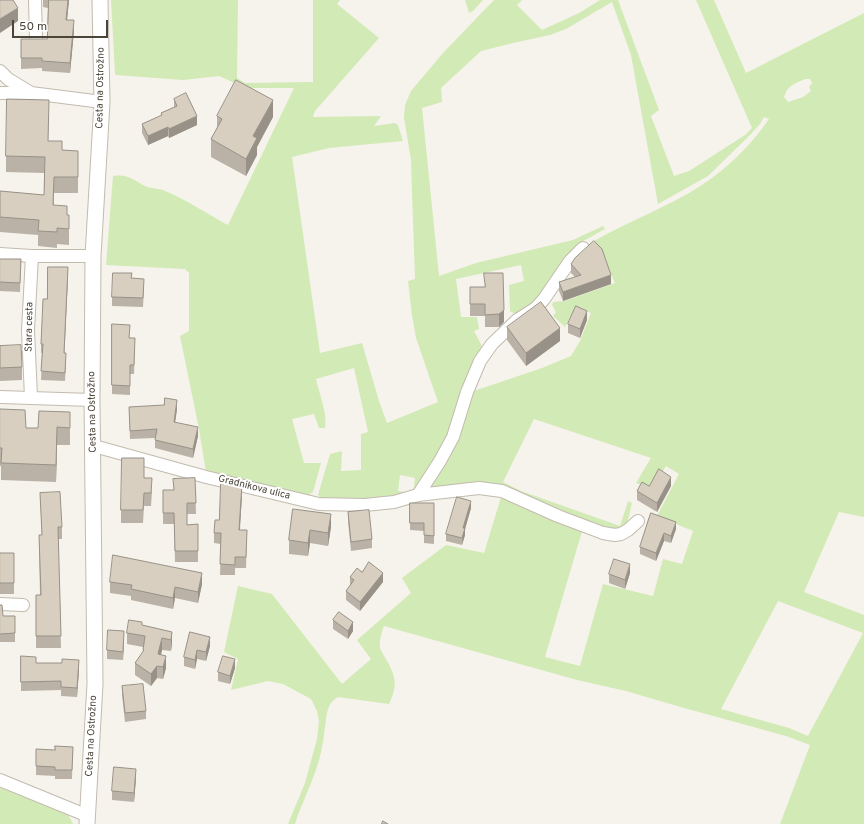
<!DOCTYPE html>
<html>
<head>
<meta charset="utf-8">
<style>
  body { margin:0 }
  #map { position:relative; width:864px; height:824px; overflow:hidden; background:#f6f3ec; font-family:Overpass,sans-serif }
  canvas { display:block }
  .scale { position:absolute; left:12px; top:20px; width:96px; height:18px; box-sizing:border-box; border:2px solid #4b4439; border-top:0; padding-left:5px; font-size:12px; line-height:14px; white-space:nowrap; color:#4b4439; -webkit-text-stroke:3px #fff; paint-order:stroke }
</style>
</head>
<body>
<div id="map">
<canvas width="864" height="824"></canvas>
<div class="scale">50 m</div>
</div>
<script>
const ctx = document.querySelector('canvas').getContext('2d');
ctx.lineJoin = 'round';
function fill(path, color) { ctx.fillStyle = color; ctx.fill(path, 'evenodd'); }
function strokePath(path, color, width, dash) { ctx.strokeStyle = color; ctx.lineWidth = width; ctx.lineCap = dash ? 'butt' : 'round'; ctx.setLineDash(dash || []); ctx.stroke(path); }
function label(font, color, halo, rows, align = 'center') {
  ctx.font = font + ' Overpass,sans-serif'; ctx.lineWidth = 4; ctx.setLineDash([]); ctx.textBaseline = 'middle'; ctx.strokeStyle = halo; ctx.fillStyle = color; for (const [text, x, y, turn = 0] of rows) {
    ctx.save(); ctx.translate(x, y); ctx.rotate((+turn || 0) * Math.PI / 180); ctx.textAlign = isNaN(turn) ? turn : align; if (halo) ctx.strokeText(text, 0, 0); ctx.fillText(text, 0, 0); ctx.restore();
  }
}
const green = new Path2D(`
  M111,0h127l-1,78 8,5 68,-1v-82h27l-3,4 42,34 -64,73 -2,6 68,-1 -7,10 21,-3 3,2 5,16 -74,7 -37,9 28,196 42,-10 17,58 8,22 51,-21 -22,-64 -4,-23 -4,-34 7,-2 -3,-86 -1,-33 -7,-42 1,-13 6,-14 32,-38 51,-53h28l-5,5 25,25 37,-17 21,-13h18l41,110 -8,6 23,60 15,-5 56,-36 7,-7 -56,-128h18l32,73 118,-60v504l-25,-5 -35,80 60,23v209h-84l30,-79 -24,-9 -109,-30 -51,-15 -49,-11 -193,-54c-2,6 -5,14 -4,22 1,3 4,8 6,11 10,18 12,26 3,45l-51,-7c-9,5 -11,13 -12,23 -2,13 -3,27 -7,40 -6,22 -17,42 -24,64h-7l17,-41 12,-44 2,-18 -2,-10 -6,-12 -28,-15 -15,-3 -37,9 7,-31 -14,-7 14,-66 34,8 70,90 29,-25 -14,-19 54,-47 -9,-15 44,-33 38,8 18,-59 81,34 -38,129 35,9 23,-82 50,12 10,-37 19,5 11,-33 -36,-15 22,-42 -13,-8 -6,10 -4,-2 -8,14 -12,-5 15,-25 -117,-39 -31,63 18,9 99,35 8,-25 4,2 -5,21 -5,4 -12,3 -108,-43 -73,1 39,-96 74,-25 29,-12 9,-15 11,-28 -15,-6 -11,20 -12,-11 3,-4 -4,-7 1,-3 12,-1 50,-18 -6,-13 -5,-14 -10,-15c35,-20 74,-34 108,-56 26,-17 50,-41 67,-66l-5,-2 -4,7 -10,11 -42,41 -50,28 -27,-149 -19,-53 -46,27 -16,6 -37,8 -32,8 -40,37 1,14 -20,6 17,168 37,-13 97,-23 30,-14 2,3 -27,15 -13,13 -13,19 -13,23 -24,15 -5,-3 -1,-26 15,-4 -3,-16 -65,14 5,38h16l2,12 -5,2 9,17 -46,114 -24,31 2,-15 -15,-3 -2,16 8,1 -1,3 -13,4 -68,2 -6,-6 12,-41 12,-3 -1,20 20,-1v-36l7,-2 -14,-64 -38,11c3,14 12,36 9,49h-6l-5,-14 -22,5 12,44h17l-8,29 -7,5 -100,-25 -7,-43 -19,-93 9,-5v-58l-4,-4 -79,-4 7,-89c17,-2 19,4 34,11 6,2 12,1 18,4 22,9 42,23 63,34l66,-137h-45l-10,-3 -20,-9 -36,4 -67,-5 -1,-1zM805,79h5l2,4 -3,4 2,4 -8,6 -15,5 -4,-5c4,-12 10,-13 21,-18zM778,601l85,32 -55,103 -19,-8 -68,-19z
  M465,0h18l-10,11 -4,2z
  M0,784l8,3 26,14 22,7 12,6 5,10h-73z`);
const minor = new Path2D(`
  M35,0l1,41
  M0,71l8,8 23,14
  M0,93h31l71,9
  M0,254l32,2h61
  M0,397l92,3
  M31,397l-3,-67 4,-74
  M94,446l112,31 113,27 46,1 29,-3 24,-7 61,-7 23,3 56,25 45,17 12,2 6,-1 7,-4 10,-9
  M418,495l22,-34 13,-24 14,-45 13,-31 12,-17 25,-24 19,-12 8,-9 26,-38 13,-13
  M0,604l23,1
  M0,780l88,36`);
const tertiary = new Path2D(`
  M87,824l8,-140 -3,-284 1,-144 9,-154 -2,-102`);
const wall = new Path2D(`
  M43,0h26l-2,20 7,11 -4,42 -28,-2v-3l-21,1v-30h26l1,-31 -5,-1z
  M174,99l23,26 -28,13 -1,-2 -20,9 -6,-12v-9l19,-8v-3l13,-6z
  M49,116l-1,25 14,9 16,1v42h-24l-1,12 14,10 2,16v14l-12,-1v4l-19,-2v-11l-38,-3v-41l44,4v-22l-38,-1v-16z
  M217,116l56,1 -16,30v8l-11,21 -35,-19v-18l6,-11z
  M0,259h21l-1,33 -20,-1z
  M571,264l40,20 -48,17 -4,-10v-9l16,-5 -4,-4z
  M68,276l-4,77 2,9 -1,19 -24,-1 1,-27h-1v-9l6,-45z
  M132,278l12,10 -1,19 -31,-1v-9z
  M470,287h14l20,35 -5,5h-14v-11h-15z
  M587,320l-7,18 -12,-5v-9z
  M112,324l17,14 6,9 -1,27h-4v21l-18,-1z
  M507,327l53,14 -34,25 -19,-26z
  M0,346l22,21v13l-22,1z
  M129,407l48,2 -2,13 23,14 -5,22 -38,-10v-10l-25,1z
  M0,409l26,19h12l32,-16v33h-13l-1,37 -55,-2v-14h-1z
  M144,478l8,14 -1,14h-7l-1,17h-22v-13z
  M195,478l1,36h-9v11l11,-1v38h-23l-1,-38h-11v-34h10z
  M649,486h22l-14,26 -20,-12v-9z
  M40,493l22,34v12h-4l3,109h-25v-53h4l-1,-48v-12h3z
  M242,495l-2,35 7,10 -1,28h-11v7h-15l1,-31 -7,-1v-10l5,-13z
  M410,503h24v41l-10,-1v-12l-14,-1z
  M471,508l-6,21v6l-3,10 -16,-4v-7z
  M293,509l38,18 -3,19 -18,-3 -2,13 -19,-2v-14z
  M348,512l24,27v9l-21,3 -3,-30z
  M651,513l25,16 -5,14 -7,-2 -8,20 -16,-7v-7z
  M0,553h14v41h-14z
  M362,572l21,10 -23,29 -14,-11v-9l4,-6v-8z
  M630,573l-5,16 -16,-6v-9z
  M110,582l92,2 -4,19 -23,-5 -2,11 -42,-9v-4l-21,-3z
  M0,605l3,11h12v26h-15z
  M333,620l20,11 -5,8 -15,-10z
  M142,625l30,7v11l-1,8 -9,-1 -1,5 5,13 -3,11 -6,-1 -6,8 -16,-11v-12l8,-11v-5l-16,-3v-11z
  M190,632l20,14 -4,15 -9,-2 -2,10 -11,-3v-9z
  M124,640l-1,20 -16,-1v-9z
  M21,656l15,7 43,6 -2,28 -16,-1v-6l-40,1z
  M235,668l-5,16 -12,-3v-9z
  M122,686l24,25v8l-21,3 -3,-27z
  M73,747l-1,32h-17v-3l-19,-1v-9l19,-16z
  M136,778l-2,24 -22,-2v-9z`);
const shadedWall = new Path2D(`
  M68,0h1l-3,31v-11z
  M18,8v13l-18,12v-14z
  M74,20v11l-4,42v-10z
  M273,100v17l-16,30v8l-11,21v-17l7,-23z
  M197,116v9l-28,13v-9z
  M168,127v9l-20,9v-9z
  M54,177v16l-1,27v-15z
  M68,267v9l-4,86v-9z
  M611,275v9l-48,17v-9z
  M504,310v12l-5,5v-13z
  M587,311v9l-7,18v-9z
  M560,328v13l-34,25v-13z
  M177,400v9l-3,21v-8z
  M57,427v18l-1,37v-17z
  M198,427v9l-5,22v-9z
  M671,477v9l-14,26v-9z
  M242,484v11l-3,45v-10z
  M471,501v7l-6,21v6l-3,10 1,-17z
  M331,514v13l-3,19v-13z
  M676,522v7l-5,14v-7z
  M310,530v13l-2,13v-13z
  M664,533v8l-8,20v-8z
  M630,564v9l-5,16v-9z
  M202,573v11l-4,19v-11z
  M383,573v9l-23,29v-9z
  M175,587v11l-2,11v-11z
  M353,622v9l-5,8v-8z
  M124,631v9l-1,20v-8z
  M172,632v11l-1,8v-11z
  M210,637v9l-4,15v-9z
  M162,638v12l-4,16v-12z
  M197,650v9l-2,10v-9z
  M166,656v12l-3,11v-12z
  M235,659v9l-5,16v-8z
  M79,660v9l-2,28v-9z
  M157,666v12l-6,8v-12z
  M136,769v9l-2,24v-9z`);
const building = new Path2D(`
  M0,0h13l5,8 -18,11z
  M49,0h19l-2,20h8l-4,43 -28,-2v-3h-21v-19h26z
  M236,80l37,20 -20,36 4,2 -11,21 -35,-20 11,-20 -5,-3z
  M186,93l11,23 -28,13 -1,-2 -20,9 -6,-12 20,-9 -1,-2 16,-7 -3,-7z
  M7,99l42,1 -1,41h14v9l16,1v26h-24l-1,28 14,1v9h2v14l-12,-1v4l-19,-1 1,-11 -39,-3v-26l44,4 1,-38 -39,-1z
  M594,241l8,8 9,26 -48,17 -4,-10 22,-7 -10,-11 4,-6z
  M0,259h21l-1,24 -20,-1z
  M48,267h20l-4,86h2l-1,20 -24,-2 2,-27h-2l2,-45h4z
  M113,273h19l-1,5 13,1 -1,19 -31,-1z
  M484,273h19l1,37 -5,4 -14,1v-11h-15v-17h15z
  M541,302l19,26 -34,25 -19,-26z
  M576,306l11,5 -7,18 -12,-5z
  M112,324l18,1 -1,13h6l-1,27h-4v21l-18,-1z
  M21,345l1,22 -22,1v-22z
  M165,398l12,2 -3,22 24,5 -5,22 -38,-9 2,-11 -27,2 -1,-24 35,-2z
  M0,409l25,1 1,18h12l1,-17 31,1v16l-13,-1 -1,38 -55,-2 1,-15h-2z
  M122,458h22v20h8l-1,15h-7l-1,17h-22z
  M659,469l12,8 -14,26 -20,-12 5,-9 7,4z
  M195,478l1,25h-9v22l11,-1v27h-23l-1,-38h-11v-23h11l-1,-11z
  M221,483l21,1 -3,46h8l-1,27h-11v8l-15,-1 1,-31h-7l1,-13h4z
  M60,492l2,35h-4l3,109h-25v-41h5l-2,-60h3l-2,-42z
  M457,497l14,4 -8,27h2l-3,10 -16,-4z
  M410,503h24v33l-10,-1v-12h-14z
  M293,509l38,5 -3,19 -18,-3 -2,13 -19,-3z
  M369,510l3,29 -21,3 -3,-30z
  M651,513l25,9 -5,14 -7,-3 -8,20 -16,-6z
  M0,553h14v30h-14z
  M113,555l89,18 -4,19 -23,-5 -2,11 -42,-9 1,-4 -22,-3z
  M614,559l16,5 -5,16 -16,-6z
  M369,562l14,11 -23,29 -14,-11 8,-11 -4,-3 7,-9 5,4z
  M0,605h2l1,11h12v17l-15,1z
  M339,612l14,10 -5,9 -15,-11z
  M129,620l13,2v3l30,7 -1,8 -9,-2 -4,16 8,2 -3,11 -6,-1 -6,8 -16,-11 9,-13h-1l2,-14 -18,-3z
  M108,630l16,1 -1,21 -16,-2z
  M190,632l20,5 -4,15 -9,-2 -2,10 -11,-3z
  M21,656l15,1v6h26v-4l17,1 -2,28 -16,-1v-6l-40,1z
  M223,656l12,3 -5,17 -12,-4z
  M143,684l3,27 -21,2 -3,-27z
  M55,746l18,1 -1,23h-17v-3l-19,-1v-17l19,1z
  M114,767l22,2 -2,24 -22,-2z
  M383,821l5,3h-6z`);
const streetNames = [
  ["Cesta na Ostrožno",101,88,-89],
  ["Stara cesta",30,327,-89],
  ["Cesta na Ostrožno",93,412,-91],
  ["Gradnikova ulica",254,488,14],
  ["Cesta na Ostrožno",92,736,-87]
];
fill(green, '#d2eab5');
strokePath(minor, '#c2bbae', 14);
strokePath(tertiary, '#c2bbae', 17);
strokePath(minor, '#fff', 12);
strokePath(tertiary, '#fff', 15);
fill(wall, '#bab2a6');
fill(shadedWall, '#979187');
fill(building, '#d8cfc1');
strokePath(building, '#979187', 1);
label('10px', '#4b4439', '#fff', streetNames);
</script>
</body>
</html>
